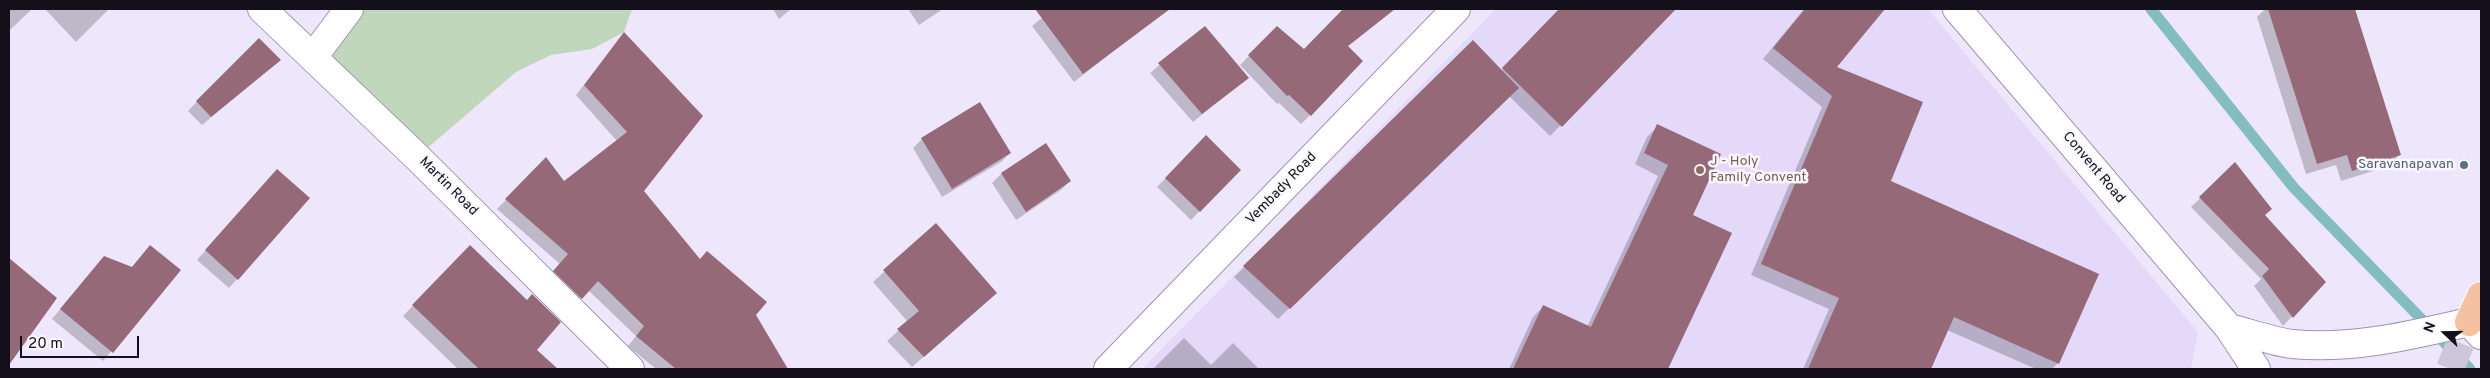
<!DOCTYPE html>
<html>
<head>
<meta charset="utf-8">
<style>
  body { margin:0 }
  #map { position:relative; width:2490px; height:378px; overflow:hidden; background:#eee7fb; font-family:Overpass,sans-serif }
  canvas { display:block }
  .frame { position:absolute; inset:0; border:10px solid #14101b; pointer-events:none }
  .north { position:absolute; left:2420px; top:308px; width:50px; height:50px; -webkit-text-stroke:4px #f9f7fe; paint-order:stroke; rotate:291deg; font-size:14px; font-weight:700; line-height:20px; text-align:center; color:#14101b }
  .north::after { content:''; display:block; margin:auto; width:18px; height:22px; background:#14101b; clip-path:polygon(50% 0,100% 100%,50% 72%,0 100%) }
  .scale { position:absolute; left:20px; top:336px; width:119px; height:22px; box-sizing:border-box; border:2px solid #14101b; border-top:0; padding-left:6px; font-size:15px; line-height:18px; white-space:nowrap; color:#14101b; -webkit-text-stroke:4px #f9f7fe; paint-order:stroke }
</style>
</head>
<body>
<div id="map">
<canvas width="2490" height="378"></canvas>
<div class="frame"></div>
<div class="north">N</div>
<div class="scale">20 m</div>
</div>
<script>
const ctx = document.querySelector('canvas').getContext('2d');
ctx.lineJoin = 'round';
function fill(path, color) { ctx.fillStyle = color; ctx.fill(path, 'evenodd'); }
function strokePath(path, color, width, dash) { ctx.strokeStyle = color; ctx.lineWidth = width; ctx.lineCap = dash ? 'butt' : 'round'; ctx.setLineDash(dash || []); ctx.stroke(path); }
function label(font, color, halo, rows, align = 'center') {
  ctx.font = font + ' Overpass,sans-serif'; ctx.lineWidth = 5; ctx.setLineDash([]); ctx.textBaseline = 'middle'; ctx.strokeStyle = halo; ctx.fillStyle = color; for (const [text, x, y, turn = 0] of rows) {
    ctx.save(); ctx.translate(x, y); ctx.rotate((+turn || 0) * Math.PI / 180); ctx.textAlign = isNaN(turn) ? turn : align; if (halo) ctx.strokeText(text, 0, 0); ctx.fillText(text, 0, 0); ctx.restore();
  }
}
const built = new Path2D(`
  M1496,9h432l270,323 -7,37h-1049z`);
const green = new Path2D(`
  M349,9h283l-8,23 -32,17 -41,6 -35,17 -99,85 -104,-100z`);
const shadow = new Path2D(`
  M9,9h23l-23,22z
  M45,9h64l-33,33z
  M773,9h18l-12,10z
  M908,9h35l-24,16z
  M1053,9h84l11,15 -74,58 -42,-56z
  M1344,9h51l-48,38 -37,68 -9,9 -22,-21 -2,1 -37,-39 37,-37 26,23z
  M1561,9h114l-125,127 -41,-40 -231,223 -44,-42 239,-235 28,29z
  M1804,9h79l-48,59 54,114 169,181 -6,6h-16l-89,-39 -18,39h-126l26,-60 -78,-34 71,-168 -59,-48z
  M2265,9h89l45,146 -10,11 -48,15 -5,-16 -30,9 -49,-157z
  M1204,27l43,51 -54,44 -43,-49z
  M624,34l18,157 58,70 54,54 32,54h-130l-28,-23 8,-10 -48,-46 -17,17 -26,-26 15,-17 -63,-55 49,-50 18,24 53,-42 -41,-46z
  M259,39l21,21 -78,65 -14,-14z
  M1658,126l33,89 39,19 -63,135h-158l24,-52 11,-11 43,21 71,-151 -23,-12 12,-27z
  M1206,137l33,33 -48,50 -34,-33z
  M922,139l88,14 -9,9 -59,35 -29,-49z
  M1046,145l24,36 -9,9 -45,30 -24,-37 9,-9z
  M2235,164l29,52 61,66 -42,44 -29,-40 7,-7 -70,-72z
  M269,179l-32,100 -8,9 -32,-28z
  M936,225l60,68 -84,74 -25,-26 21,-19 -35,-40z
  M150,247l29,23 -76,91 -51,-42 44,-53 35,2z
  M460,257l75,93 21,19h-98l-55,-53z
  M9,260l47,38 -47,62z
  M1184,338l27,27 22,-22 26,26h-106z`);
const stream = new Path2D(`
  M2151,9l143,179 176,181`);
const building = new Path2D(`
  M1035,9h135l-87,65z
  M1343,9h52l-47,37 15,15 -52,55 -22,-21 -2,1 -39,-41 29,-29 27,23z
  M1559,9h117l-114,118 -60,-59z
  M1805,9h80l-48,58 86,35 -32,79 208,93 -40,90 -105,-47 -23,52h-123l31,-71 -78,-34 71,-168 -59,-48z
  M2268,9h87l46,146 -49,16 -5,-16 -30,9z
  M1205,26l44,52 -47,36 -44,-51z
  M624,32l79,84 -59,75 56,68 7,-8 60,51 -11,13 32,54h-112l-40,-33 8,-10 -46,-45 -16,18 -29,-28 15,-17 -63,-55 41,-42 18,24 63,-49 -43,-47z
  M259,38l22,22 -70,57 -15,-16z
  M1473,40l46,48 -229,221 -47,-43z
  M980,102l31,51 -59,36 -31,-51z
  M1657,124l64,30 -28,61 39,18 -64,136h-155l30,-64 48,22 77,-162 -24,-12z
  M1206,135l35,35 -41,42 -35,-34z
  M1046,143l25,38 -45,31 -25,-39z
  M2235,162l37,47 -7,6 61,67 -33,36 -31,-42 7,-7 -70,-72z
  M277,169l33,29 -72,82 -33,-30z
  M936,223l61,70 -73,64 -27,-28 22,-18 -36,-41z
  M150,245l31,25 -68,83 -53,-44 44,-53 28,11z
  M470,245l57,55 5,-6 29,28 -24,28 21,19h-79l-67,-64z
  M9,258l48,40 -48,67z`);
const highwayTunnel = new Path2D(`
  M2450,369l19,-47`);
const street = new Path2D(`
  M262,9l155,148 213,212
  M1957,9l272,319 27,41
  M313,57l36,-48
  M2229,328c20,5 42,13 63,16 60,6 119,-9 177,-22l12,13
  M1108,369l348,-360`);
const highway = new Path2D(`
  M2469,322l12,-26`);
const markers = [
  [2464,165,5,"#5c6f8a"],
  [1700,170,5,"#8d6e63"]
];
const educationNames = [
  ["J - Holy",1710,162],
  ["Family Convent",1710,178]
];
const serviceNames = [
  ["Saravanapavan",2454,165]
];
const streetNames = [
  ["Convent Road",2093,168,50],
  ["Martin Road",448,187,45],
  ["Vembady Road",1282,189,-46]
];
fill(built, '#e4d9f9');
fill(green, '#c0d7bb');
fill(shadow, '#0003');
strokePath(stream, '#83bdbf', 11);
fill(building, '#966979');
strokePath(highwayTunnel, '#cdc7d9', 28, [28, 14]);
strokePath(street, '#9e93b2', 30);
strokePath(highway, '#fff', 30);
strokePath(street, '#fff', 28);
strokePath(highway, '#f5c1a3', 28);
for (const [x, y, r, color] of markers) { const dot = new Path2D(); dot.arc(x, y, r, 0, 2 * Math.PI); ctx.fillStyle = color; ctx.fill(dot); strokePath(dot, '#f9f7fe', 2); }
label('14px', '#785e54', '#f9f7fe', educationNames, 'left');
label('14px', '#4e5e75', '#f9f7fe', serviceNames, 'right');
label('14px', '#14101b', '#f9f7fe', streetNames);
</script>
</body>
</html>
